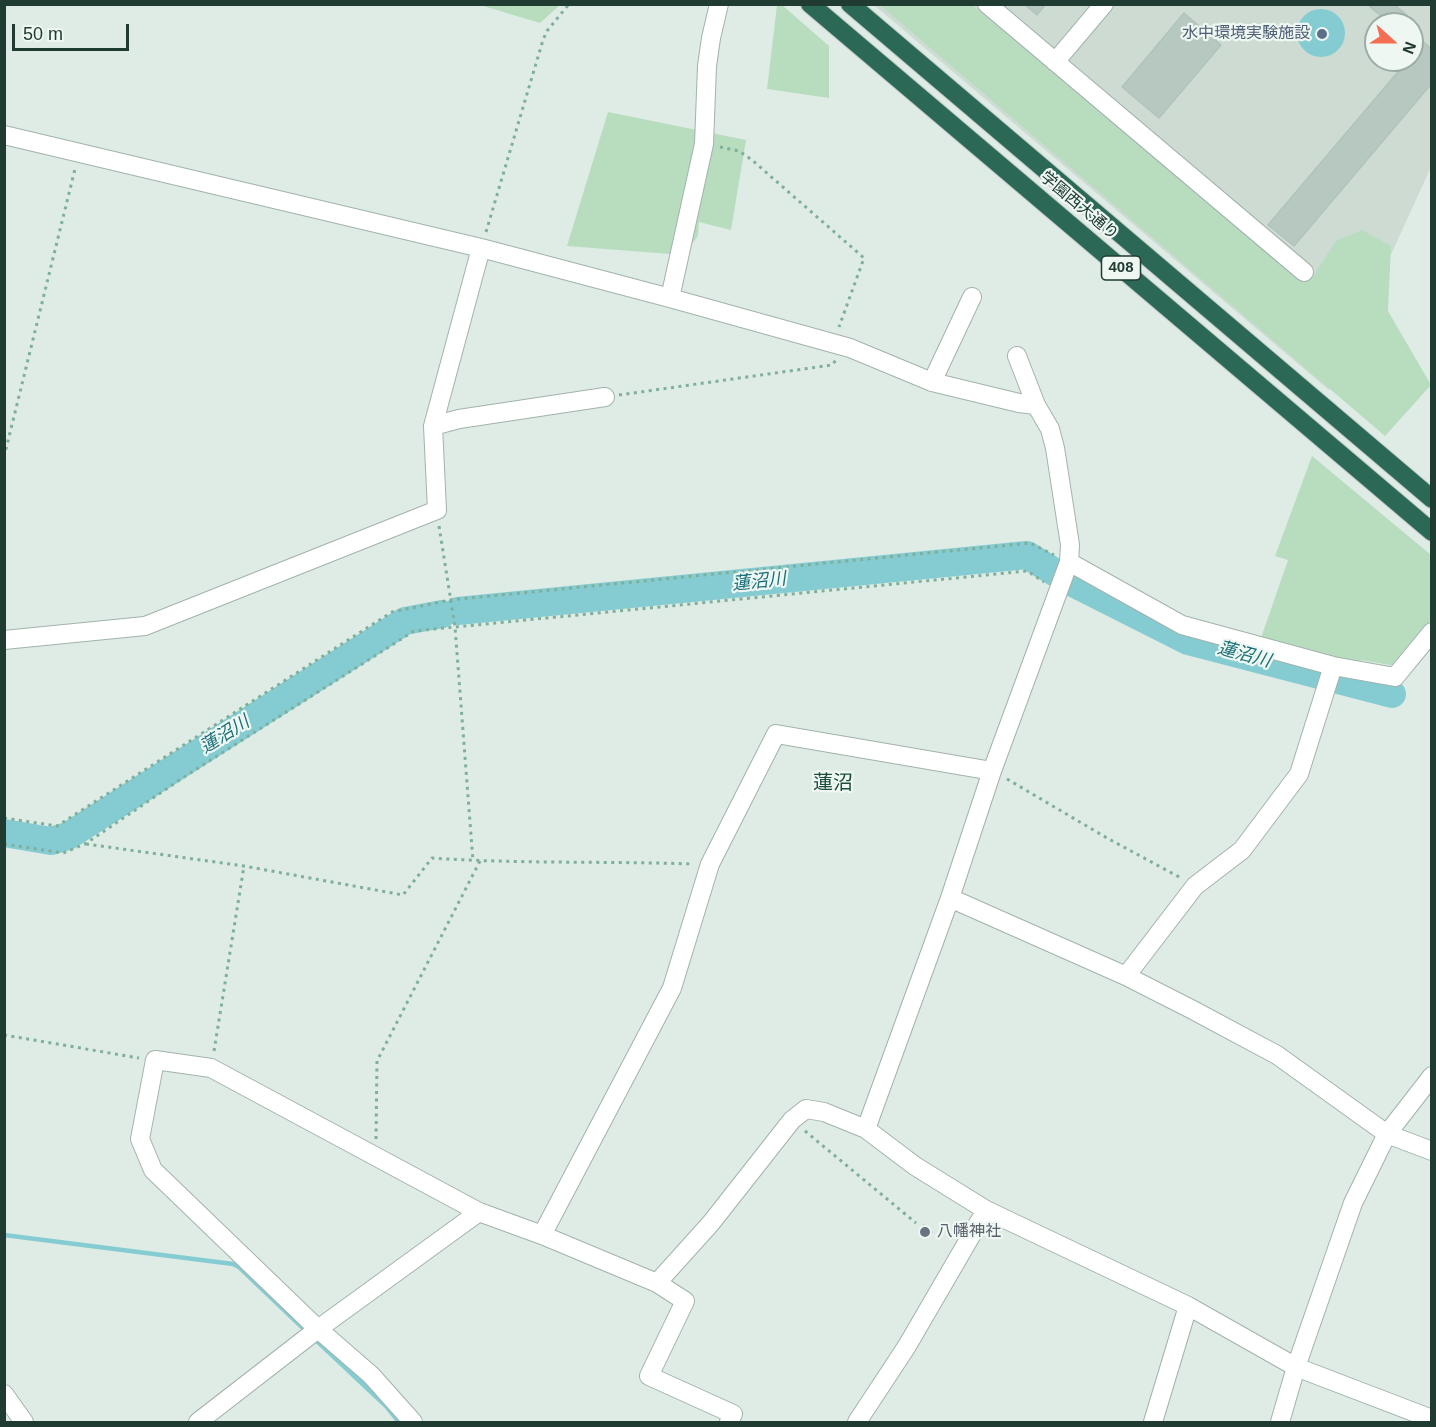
<!DOCTYPE html>
<html>
<head>
<meta charset="utf-8">
<style>
  body { margin:0 }
  #map { position:relative; width:1436px; height:1427px; overflow:hidden; background:#dfebe5; font-family:Helvetica,sans-serif }
  canvas { display:block }
  .frame { position:absolute; inset:0; border:6px solid #203b32; pointer-events:none }
  .north { position:absolute; left:1364px; top:12px; width:60px; height:60px; box-sizing:border-box; background:#eff7f3; border:2px solid #9caca6; border-radius:50%; rotate:111deg; font-size:16px; font-weight:700; line-height:24px; text-align:center; color:#203b32 }
  .north::after { content:''; display:block; margin:auto; width:21px; height:27px; background:#f56e53; clip-path:polygon(50% 0,100% 100%,50% 72%,0 100%) }
  .scale { position:absolute; left:12px; top:24px; width:117px; height:27px; box-sizing:border-box; border:3px solid #203b32; border-top:0; padding-left:8px; font-size:18px; line-height:21px; white-space:nowrap; color:#203b32; -webkit-text-stroke:4px #eff7f3; paint-order:stroke }
</style>
</head>
<body>
<div id="map">
<canvas width="1436" height="1427"></canvas>
<div class="frame"></div>
<div class="north">N</div>
<div class="scale">50 m</div>
</div>
<script>
const ctx = document.querySelector('canvas').getContext('2d');
ctx.lineJoin = 'round';
function fill(path, color) { ctx.fillStyle = color; ctx.fill(path, 'evenodd'); }
function strokePath(path, color, width, dash) { ctx.strokeStyle = color; ctx.lineWidth = width; ctx.lineCap = dash ? 'butt' : 'round'; ctx.setLineDash(dash || []); ctx.stroke(path); }
function label(font, color, halo, rows, align = 'center') {
  ctx.font = font + ' Helvetica,"Noto Sans JP",sans-serif'; ctx.lineWidth = 4.5; ctx.setLineDash([]); ctx.textBaseline = 'middle'; ctx.strokeStyle = halo; ctx.fillStyle = color; for (const [text, x, y, turn = 0] of rows) {
    ctx.save(); ctx.translate(x, y); ctx.rotate((+turn || 0) * Math.PI / 180); ctx.textAlign = isNaN(turn) ? turn : align; if (halo) ctx.strokeText(text, 0, 0); ctx.fillText(text, 0, 0); ctx.restore();
  }
}
const built = new Path2D(`
  M874,5h557v162l-102,223zM1376,24h36v36h-36z`);
const green = new Path2D(`
  M480,5h80l-20,18z
  M777,5h5l47,41v52l-62,-9z
  M880,5h92l325,274 13,2 26,-40 26,-11 29,16 -3,65 43,74 -46,51z
  M608,112l138,28 -15,90 -32,-8 -1,14 -15,19 -116,-9z
  M1312,456l119,99v65l-35,46 -35,-6 -1,4 -99,-26 27,-78 -13,-4z`);
const water = new Path2D(`
  M1297 33a24 24 0 1 1 48 0a24 24 0 1 1-48 0Z`);
const stream = new Path2D(`
  M4,1235l229,29 6,3 64,61
  M317,1341l69,65 13,16`);
const river = new Path2D(`
  M1071,582l117,59 204,53
  M458,611l569,-56 29,18
  M4,833l47,8 17,-5 337,-215 37,-7`);
const building = new Path2D(`
  M1024,4h22l-9,11z
  M1367,4h27l25,22 -7,8v-10h-22z
  M1184,13l37,32 -62,73 -37,-31z
  M1423,42l9,7v34l-138,163 -26,-21 140,-165h4v-5z
  M924,1225l8,7 -5,6 -8,-7z`);
const path = new Path2D(`
  M720,147l19,4 13,9 112,98 -25,69
  M486,232l57,-192 4,-9 22,-27
  M619,395l213,-30 4,-5
  M4,457l71,-288
  M439,526l16,101 18,234
  M1007,779l100,59 74,40
  M4,818l53,8 335,-214 58,-12 580,-57 24,12
  M4,844l59,9 22,-9 99,-67 230,-146 613,-60 17,11
  M86,844l158,22 159,29 29,-37c87,6 174,3 261,6
  M4,1035l135,23
  M214,1051l30,-185
  M805,1131l111,92
  M376,1139l1,-78 103,-200`);
const minor = new Path2D(`
  M987,4l317,268
  M1055,62l49,-58
  M4,135l477,113 189,50 180,50 82,34 87,21 17,2
  M670,298l34,-154 3,-78 4,-28 8,-34
  M1017,356l19,49 14,24 5,19 15,97 -1,17 -77,209 -42,127 176,78 65,33 86,46 110,79 45,17
  M932,382l40,-85
  M433,426l26,-7 146,-22
  M1069,562l113,63 151,41 62,11 37,-45
  M4,640l141,-14 292,-116 -4,-84 48,-178
  M950,898l-84,231 49,37 71,44 202,96 108,61 57,-164 34,-69 45,-58
  M1126,976l69,-90 47,-36 57,-76 34,-108
  M542,1235l130,-247 38,-124 66,-130 216,37
  M657,1283l28,18 -36,75 84,38 -4,8
  M4,1394l20,28
  M198,1422l120,-93 161,-117 63,23 115,48 54,-60 81,-103 14,-11 18,3 42,17
  M413,1422l-42,-47 -53,-46 -165,-159 -13,-31 15,-79 56,8 268,144
  M857,1422l50,-76 79,-136
  M1153,1422l35,-116
  M1280,1422l16,-55 136,52`);
const highway = new Path2D(`
  M810,4l622,528
  M850,4l582,495`);
const markers = [
  [1322,34,6,"#5c6f8a"],
  [925,1232,6,"#6b7280"]
];
const shields = [
  [1121,268,39]
];
const shieldNames = [
  ["408",1121,268]
];
const serviceNames = [
  ["水中環境実験施設",1310,34]
];
const streetNames = [
  ["学園西大通り",1079,206,40]
];
const worshipNames = [
  ["八幡神社",937,1232]
];
const waterNames = [
  ["蓮沼川",759,582,-6],
  ["蓮沼川",1244,655,15],
  ["蓮沼川",225,735,-32]
];
const quarterNames = [
  ["蓮沼",833,783]
];
fill(built, '#cddbd3');
fill(green, '#b7ddbe');
fill(water, '#85ccd2');
strokePath(stream, '#85ccd2', 4.5);
strokePath(river, '#85ccd2', 28);
fill(building, '#b7c8c0');
strokePath(building, '#b1c4bb', 1.5);
strokePath(minor, '#a2b3ac', 20);
strokePath(highway, '#c1c8c6', 20);
strokePath(path, '#7faf9c', 3, [3, 4.5]);
strokePath(minor, '#fff', 18);
strokePath(highway, '#2b6856', 18);
for (const [x, y, r, color] of markers) { const dot = new Path2D(); dot.arc(x, y, r, 0, 2 * Math.PI); ctx.fillStyle = color; ctx.fill(dot); strokePath(dot, '#eff7f3', 2); }
for (const [x, y, w] of shields) { const box = new Path2D(); box.roundRect(x - w / 2, y - 12, w, 24, 4.5); ctx.fillStyle = '#eff7f3'; ctx.fill(box); strokePath(box, '#203b32', 1.5); }
label('bold 15px', '#203b32', null, shieldNames);
label('16px', '#4e5e75', '#eff7f3', serviceNames, 'right');
label('16px', '#203b32', '#eff7f3', streetNames);
label('16px', '#5b616d', '#eff7f3', worshipNames, 'left');
label('italic 18px', '#196f78', '#eff7f3', waterNames);
label('20px', '#1c4d3d', '#eff7f3', quarterNames);
</script>
</body>
</html>
